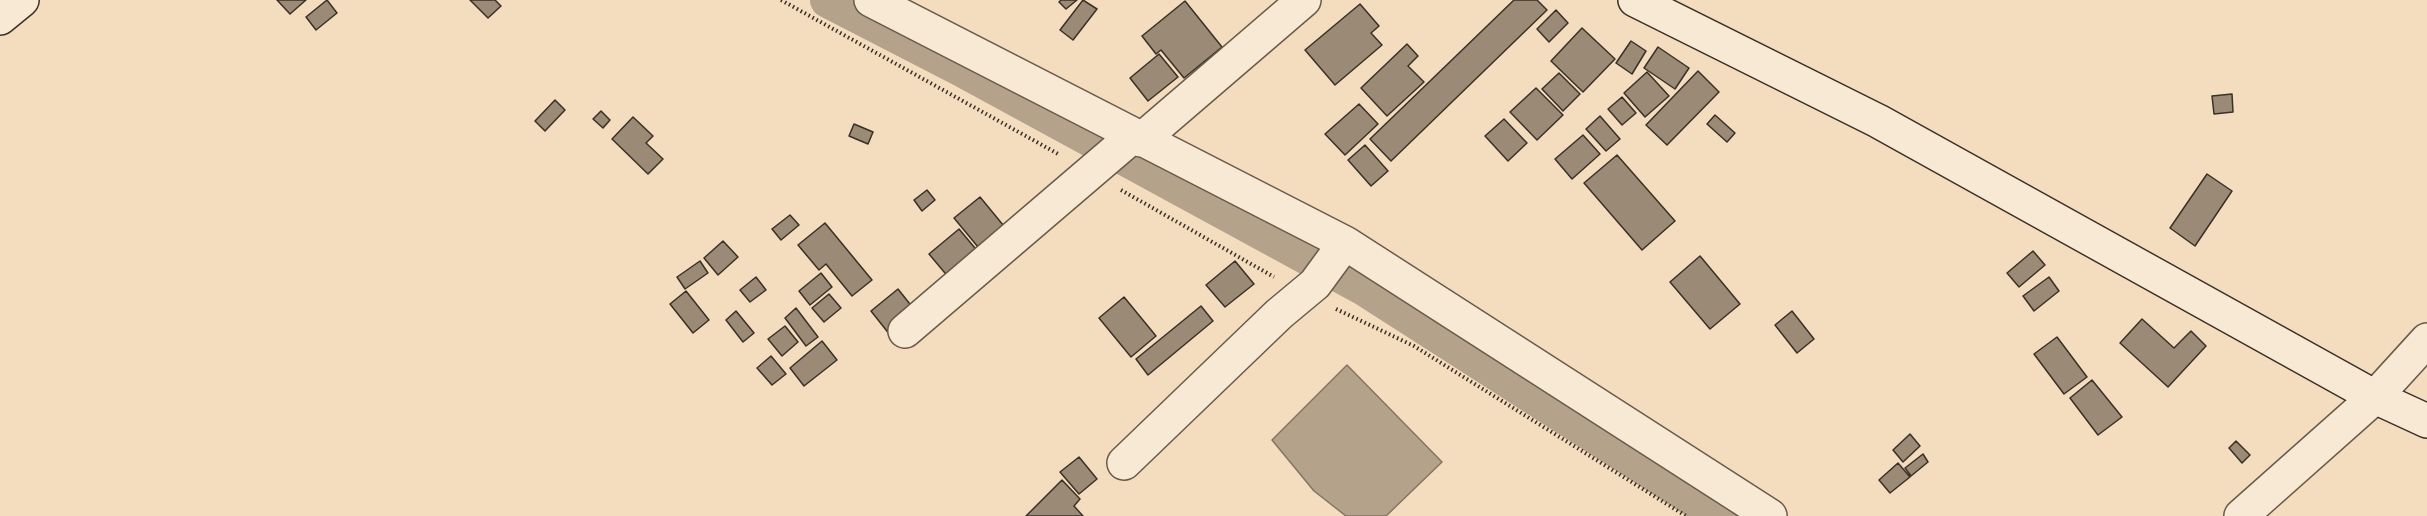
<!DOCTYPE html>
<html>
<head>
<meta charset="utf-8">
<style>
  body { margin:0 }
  canvas { display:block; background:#f4ddbf }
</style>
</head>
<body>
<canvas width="2427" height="516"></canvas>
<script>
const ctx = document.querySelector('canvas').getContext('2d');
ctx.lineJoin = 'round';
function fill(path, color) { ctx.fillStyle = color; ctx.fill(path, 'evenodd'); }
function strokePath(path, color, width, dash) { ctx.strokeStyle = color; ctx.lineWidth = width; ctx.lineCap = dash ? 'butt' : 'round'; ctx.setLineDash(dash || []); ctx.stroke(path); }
const water = new Path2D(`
  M1347,365l95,97 -56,54h-40l-32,-25 -42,-51z`);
const canal = new Path2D(`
  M828,0l132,68 406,221 354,227`);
const building = new Path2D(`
  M277,0h29l-16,14z
  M327,0l10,13 -21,17 -10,-13z
  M470,0h25l6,6 -13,12z
  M1061,0h16l-11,9 -7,-7z
  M1083,0l14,9 -24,31 -13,-10z
  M1514,0h23l10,10 -156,151 -21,-22z
  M1185,1l37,46 -38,31 -23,-28 -5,4 -14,-18z
  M1360,4l19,22 -8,7 11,12 -47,40 -30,-35z
  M1556,10l12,13 -19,19 -12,-13z
  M1582,28l33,31 -32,33 -32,-31z
  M1631,41l15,10 -14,23 -16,-11z
  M1407,44l11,12 -10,10 16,16 -37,34 -26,-28z
  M1658,47l31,21 -14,21 -31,-21z
  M1159,54l19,23 -30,24 -18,-23z
  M1698,71l21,21 -52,53 -21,-20z
  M1647,72l22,24 -24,21 -21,-24z
  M1559,73l21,21 -17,17 -21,-22z
  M1536,88l27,27 -26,25 -27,-28z
  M2232,94l1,18 -19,2 -2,-18z
  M1622,97l14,16 -14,12 -14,-16z
  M555,100l10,10 -20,21 -10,-10z
  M1359,104l19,20 -33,31 -20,-21z
  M601,111l9,9 -7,8 -10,-9z
  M1715,115l20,18 -8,9 -20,-18z
  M1600,116l20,23 -14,12 -20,-22z
  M633,117l20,19 -7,7 17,16 -15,15 -36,-35z
  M1504,119l23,24 -19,18 -23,-25z
  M854,124l19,8 -5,12 -19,-8z
  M1583,135l17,19 -28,25 -17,-20z
  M1365,145l23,26 -17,15 -23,-26z
  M1617,155l58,66 -33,29 -58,-67z
  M2207,174l25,17 -37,55 -25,-18z
  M927,190l8,10 -13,11 -8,-11z
  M980,197l28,34 -25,22 -29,-35z
  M790,215l9,10 -18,15 -9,-11z
  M825,223l47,57 -20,16 -26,-32 -7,6 -21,-25z
  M959,229l21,25 -30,25 -21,-25z
  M723,241l15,16 -20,18 -14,-17z
  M2033,251l12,14 -26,22 -12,-14z
  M1700,256l40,48 -30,25 -40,-47z
  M700,261l8,12 -23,16 -8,-12z
  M1235,261l19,23 -29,23 -19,-22z
  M821,273l11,14 -22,18 -11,-14z
  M756,277l10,13 -16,12 -10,-12z
  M2049,277l10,14 -25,20 -11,-15z
  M898,289l19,24 -27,22 -19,-24z
  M686,291l23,29 -16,13 -23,-29z
  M829,294l12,14 -17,14 -12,-14z
  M1124,297l32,39 -25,21 -32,-39z
  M1201,306l12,15 -65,54 -12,-16z
  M796,308l22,29 -12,9 -21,-28z
  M736,311l18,22 -11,9 -17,-22z
  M1792,311l22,28 -17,14 -22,-28z
  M2142,319l32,29 17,-17 15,15 -38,41 -48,-44z
  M785,326l13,16 -16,14 -14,-17z
  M2057,337l30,40 -23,17 -30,-40z
  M822,341l15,19 -33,26 -14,-18z
  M771,356l15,18 -14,11 -15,-17z
  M2092,380l30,37 -24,18 -28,-37z
  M1910,434l10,12 -17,16 -10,-12z
  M2236,441l14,14 -8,8 -13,-15z
  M1923,454l5,8 -17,14 -6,-8z
  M1079,457l18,22 -18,15 -19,-22z
  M1898,463l12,14 -20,16 -11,-13z
  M1062,480l18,19 -6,7 9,10h-57z`);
const path = new Path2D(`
  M781,0l279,155
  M1121,190l153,87
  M1336,309l78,37 272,170`);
const street = new Path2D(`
  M871,0l474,243 425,273
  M1141,140l163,-140
  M905,331l228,-195
  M1124,463l155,-149 36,-30 30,-41
  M2241,516l134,-119 52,-57`);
const secondary = new Path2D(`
  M1635,0l243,121 497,276 52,24
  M0,18l22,-18`);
fill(water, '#b5a28b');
strokePath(water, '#847463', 1.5);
strokePath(canal, '#b5a28b', 36);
fill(building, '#9b8a76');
strokePath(building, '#3b3026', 1.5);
strokePath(street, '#695b4c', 36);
strokePath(secondary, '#3b3026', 36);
strokePath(path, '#3b3026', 4, [1.5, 3]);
strokePath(street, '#f8e9d5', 33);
strokePath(secondary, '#f8e9d5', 33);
</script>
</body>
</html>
